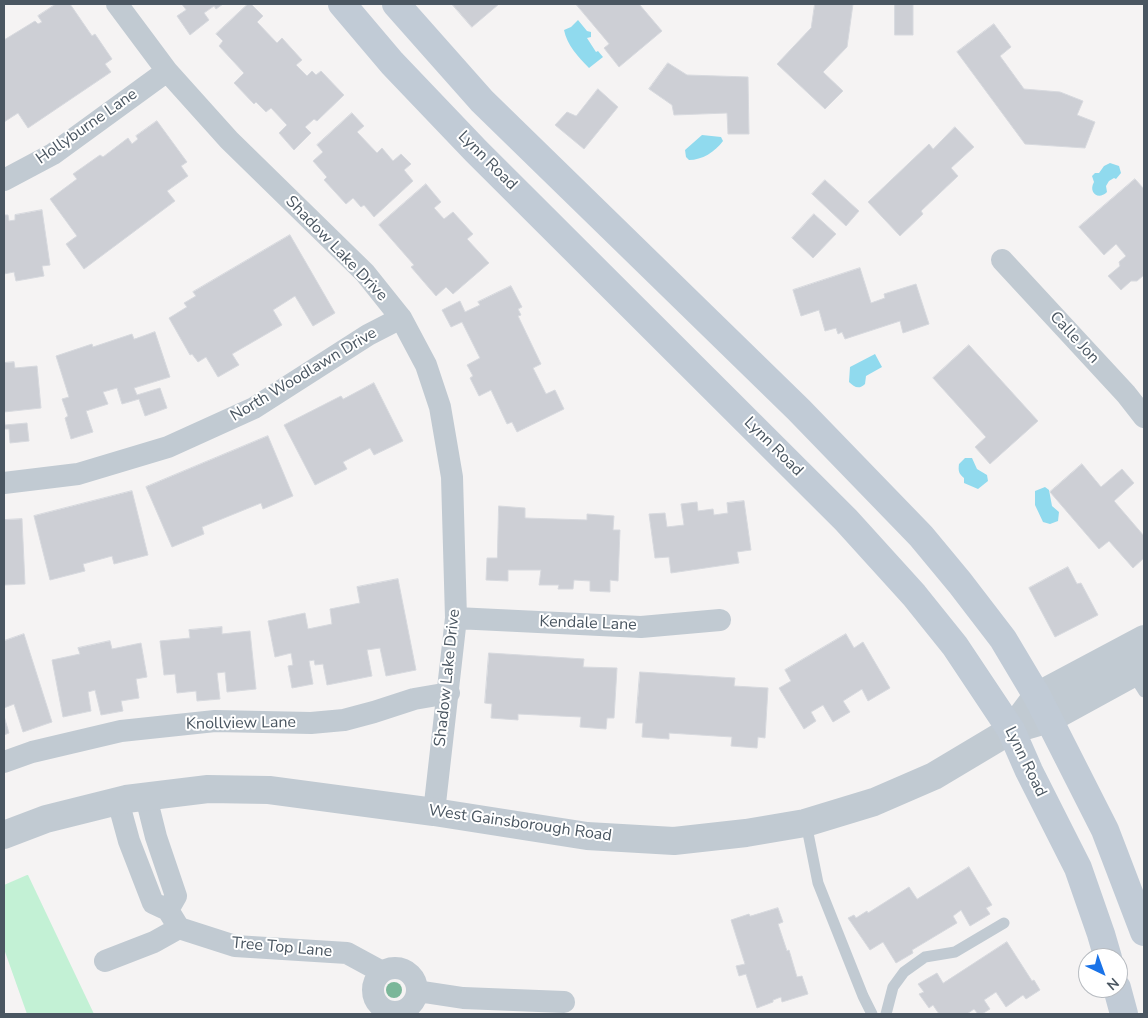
<!DOCTYPE html>
<html>
<head>
<meta charset="utf-8">
<style>
  body { margin:0 }
  #map { position:relative; width:1148px; height:1018px; overflow:hidden; background:#f5f3f3; font-family:"Nunito Sans",sans-serif }
  canvas { display:block }
  .frame { position:absolute; inset:0; border:5px solid #4a5661; pointer-events:none }
  .north { position:absolute; left:1078px; top:948px; width:50px; height:50px; box-sizing:border-box; background:#fff; border:1px solid #b7bbc0; border-radius:50%; rotate:138deg; font-size:14px; font-weight:700; line-height:20px; text-align:center; color:#4a5661 }
  .north::after { content:''; display:block; margin:auto; width:18px; height:22px; background:#1a73e8; clip-path:polygon(50% 0,100% 100%,50% 72%,0 100%) }
</style>
</head>
<body>
<div id="map">
<canvas width="1148" height="1018"></canvas>
<div class="frame"></div>
<div class="north">N</div>
</div>
<script>
const ctx = document.querySelector('canvas').getContext('2d');
ctx.lineJoin = 'round';
function fill(path, color) { ctx.fillStyle = color; ctx.fill(path, 'evenodd'); }
function strokePath(path, color, width, dash) { ctx.strokeStyle = color; ctx.lineWidth = width; ctx.lineCap = dash ? 'butt' : 'round'; ctx.setLineDash(dash || []); ctx.stroke(path); }
function label(font, color, halo, rows, align = 'center') {
  ctx.font = font + ' "Nunito Sans",sans-serif'; ctx.lineWidth = 4; ctx.setLineDash([]); ctx.textBaseline = 'middle'; ctx.strokeStyle = halo; ctx.fillStyle = color; for (const [text, x, y, turn = 0] of rows) {
    ctx.save(); ctx.translate(x, y); ctx.rotate((+turn || 0) * Math.PI / 180); ctx.textAlign = isNaN(turn) ? turn : align; if (halo) ctx.strokeText(text, 0, 0); ctx.fillText(text, 0, 0); ctx.restore();
  }
}
const green = new Path2D(`
  M27,875h1l66,139h-67l-23,-65v-64z`);
const water = new Path2D(`
  M578,20l9,11 4,1v5l-4,1 9,14 2,-1 5,6 -14,11c-11,-11 -22,-23 -25,-38l7,-3z
  M702,135l19,2 2,4c-8,11 -21,19 -34,19l-3,-3 -1,-7z
  M1110,163l9,3 2,7 -5,6 -2,-1 -5,3 -3,5 1,6c-9,9 -19,0 -13,-10l-2,-6 3,-3h4l5,-7z
  M875,354l7,13 -16,9 -1,8c-6,6 -11,3 -16,-2l1,-15z
  M965,458h7l5,11 10,6 1,6 -10,8 -14,-6v-5c-5,-4 -6,-7 -5,-14z
  M1045,487l4,3 3,16 7,6 -1,9 -8,3 -7,-2 -8,-17v-14z`);
const building = new Path2D(`
  M56,4h14l22,32 3,-2 17,25 -7,5 6,8 -83,56 -10,-15 -14,9v-82l31,-19 3,3 4,-2 -4,-6z
  M182,4h41l-7,5 -2,-3 -10,7 5,7 -19,15 -13,-19 9,-6z
  M248,4h3l12,12 -6,6 20,21 5,-5 20,22 -6,5 11,11 5,-5 4,4 5,-4 23,24 -27,26 -3,-2 -9,8 6,6 -17,17 -15,-17 8,-8 -16,-17 -5,4 -10,-10 -2,2 -20,-21 10,-10 -25,-27 4,-5 -7,-7z
  M452,4h47l-27,23z
  M576,4h63l23,27 -43,36 -15,-19 5,-4z
  M815,4h38l-6,43 -24,25 20,19 -18,18 -48,-45 34,-36z
  M895,4h18v31h-18z
  M994,24l17,23 -11,9 24,33 36,3 23,9 -6,14 18,7 -10,26 -60,-4 -68,-92z
  M668,63l19,12 61,2 1,57h-21l-1,-21 -53,2 -2,-10 -23,-16z
  M598,89l20,18 -34,42 -29,-24 12,-13 9,4z
  M352,113l12,13 -7,6 20,21 5,-5 11,13 8,-7 10,10 -7,6 9,11 -39,36 -10,-12 -3,2 -8,-9 -7,6 -22,-24 3,-3 -14,-16 10,-9 -6,-7z
  M157,121l30,41 -6,4 7,10 -21,15 8,10 -91,68 -18,-25 11,-8 -27,-37 27,-20 -4,-5 27,-19 3,2 25,-19 4,6 6,-5 -2,-3z
  M955,127l19,20 -23,21 7,8 -37,35 2,3 -23,22 -32,-34 61,-58 4,5z
  M1135,179l9,10v86l-7,6h-6l-10,9 -13,-14 12,-10 -1,-4 7,-6 -10,-12 -12,11 -25,-28z
  M825,180l34,31 -13,15 -34,-32z
  M426,184l15,18 -7,6 10,11 9,-7 20,22 -6,5 22,24 -36,31 -7,-7 -10,9 -25,-29 3,-2 -35,-40z
  M42,210l8,55 -8,1 2,10 -28,5 -2,-9 -10,2v-59h4l1,6 6,-1v-5z
  M814,214l22,20 -23,24 -21,-20z
  M290,235l45,78 -22,13 -18,-30 -22,14 9,15 -50,29 7,11 -21,12 -12,-20 -8,5 -6,-8 -2,1 -21,-37 18,-11 -3,-4 12,-7 -3,-4z
  M860,268l11,35 14,-5 -1,-4 32,-10 13,40 -26,9 -3,-12 -55,18 -3,-7 -4,2 -2,-6 -11,3 -6,-21 -18,6 -8,-26z
  M511,286l11,21 -4,2 3,6 -3,1 23,48 -8,4 13,26 9,-4 9,19 -47,23 -5,-10 -5,2 -16,-34 -12,6 -9,-18 3,-2 -6,-11 13,-7 -18,-36 -11,5 -9,-17 18,-9 5,11 15,-7 -2,-3z
  M155,332l15,45 -36,11 3,7 23,-7 7,20 -22,8 -6,-17 -17,5 -5,-16 -14,4 5,12 -22,7 7,21 -22,7 -6,-21 3,-2 -6,-17 7,-2 -13,-41 36,-12 1,3 39,-13 2,5z
  M969,345l69,76 -48,43 -15,-17 11,-10 -53,-59z
  M14,362l1,6 22,-2 4,42 -37,4v-49z
  M374,383l29,58 -29,14 -4,-7 -27,14 4,7 -32,16 -31,-60 57,-29 2,3z
  M4,417l1,8 22,-2 2,18 -19,2 -1,-14h-5z
  M268,436l25,60 -30,13 -2,-6 -59,24 2,7 -32,13 -26,-60z
  M1082,464l19,23 21,-18 12,14 -20,18 30,35v22l-11,10 -24,-27 -10,8 -49,-57z
  M132,491l16,64 -34,9 -2,-8 -29,8 2,7 -35,9 -16,-64z
  M744,501l7,49 -14,2 2,11 -68,10 -2,-16 -14,1 -6,-44 16,-1 2,14 17,-2 -3,-21 16,-2 1,9 15,-2 1,6 14,-2 -1,-10z
  M499,506l26,2v10l62,2v-6l27,2 -1,14h7l-2,51 -8,-1v12l-20,-1v-10l-16,-1 -1,9h-15l1,-4h-20l2,-15h-33v11l-22,-1 1,-22h10z
  M22,519l3,65 -21,1v-65z
  M1068,567l9,17 4,-1 17,32 -43,22 -26,-49z
  M398,579l18,91 -30,6 -6,-28 -13,2 5,26 -45,9 -4,-21 -8,1 -1,-5 -5,1 4,23 -21,4 -4,-22 5,-1 -2,-12 -16,4 -7,-36 37,-8 3,16 24,-5 -2,-15 30,-6 -3,-16z
  M222,627v7l28,-3 6,58 -29,3 -2,-20 -8,1 3,26 -23,2 -1,-10 -19,2 -2,-19 -11,1 -4,-34 30,-3 -1,-8z
  M24,634l28,88 -29,10 -9,-28 -10,4v-67z
  M846,634l8,14 9,-6 27,46 -22,13 -6,-12 -19,12 7,11 -17,10 -10,-17 -12,7 5,9 -12,8 -25,-41 12,-7 -6,-11z
  M110,641l2,8 29,-6 6,34 -11,2 3,19 -18,3 2,10 -22,4 -6,-25 -7,2 3,19 -28,6 -11,-57 28,-6 -2,-6z
  M489,653l95,6 -1,8 34,1 -3,50h-7l-1,11 -26,-2 1,-10 -63,-3v6l-27,-2 1,-14 -7,-1z
  M640,672l95,6 -1,8 34,2 -3,50 -7,-1 -1,11 -26,-2 1,-9 -63,-4v6l-27,-2 1,-14h-7z
  M4,716l5,17 -5,2z
  M969,867l23,38 -6,3 4,6 -20,12 -9,-16 -8,6 4,7 -45,27 1,3 -17,10 -13,-21 -13,8 -22,-32 6,-3 2,3 11,-7 1,2 41,-26 8,12z
  M778,908l5,14 -5,2 9,27 2,-1 8,27 5,-1 6,18 -26,8 -1,-5 -8,3v2l-16,6 -11,-34 -7,2 -3,-10 9,-2 -14,-44 18,-6 1,2z
  M1007,942l25,39 2,-1 6,10 -14,9 -3,-4 -17,12 -10,-15 -12,8 6,9 -8,5h-4l-4,-5 -7,5h-28l-6,-9 -4,3 -10,-14 5,-2 -6,-8 19,-11 6,10z`);
const service = new Path2D(`
  M1132,673l12,19
  M806,823l12,60 45,113 9,18
  M886,1014l7,-27 11,-15 21,-15 30,-5 49,-29`);
const minor = new Path2D(`
  M117,4l50,67 62,69 136,133 36,45 25,47 14,42 12,70 4,141 -22,194
  M4,180l49,-26 114,-83
  M1002,260l124,134 18,23
  M4,483l74,-9 90,-27 86,-39 114,-73 33,-17
  M456,618l185,9 79,-7
  M4,762l28,-10 89,-21 94,-10 96,2 33,-3 30,-8 40,-13 35,-6
  M146,797l10,40 20,59 -8,14
  M118,801l11,40 24,62 15,7 11,18 56,18 112,7 35,19
  M105,961l49,-19 25,-14
  M373 990a22 22 0 1 1 44 0a22 22 0 1 1-44 0Z
  M417,991l46,7 101,4`);
const tertiary = new Path2D(`
  M1022,716l15,-20 107,-57
  M4,835l42,-16 80,-20 82,-10 61,1 165,22 153,24 87,5 72,-8 59,-10 69,-21 60,-26 77,-46 38,-11 95,-52`);
const secondary = new Path2D(`
  M342,4l50,59 84,88 370,369 68,75 41,51 56,84 18,41 49,97 23,66 7,24
  M396,4l86,97 317,309 122,126 39,47 43,56 34,57 68,134 39,102
  M1117,988l7,26`);
const trees = [
  [394,990]
];
const streetNames = [
  ["Hollyburne Lane",87,127,-35],
  ["Lynn Road",487,161,45],
  ["Shadow Lake Drive",336,249,46],
  ["Calle Jon",1074,338,47],
  ["North Woodlawn Drive",304,375,-31],
  ["Lynn Road",773,447,45],
  ["Kendale Lane",588,624,2],
  ["Shadow Lake Drive",448,678,-84],
  ["Knollview Lane",241,724,-1],
  ["Lynn Road",1025,762,64],
  ["West Gainsborough Road",520,824,8],
  ["Tree Top Lane",282,948,5]
];
fill(green, '#c3f1d5');
fill(water, '#90daee');
fill(building, '#cdcfd5');
strokePath(building, '#d7d9de', 1);
strokePath(service, '#c1cad2', 11);
strokePath(minor, '#c1cad2', 22);
strokePath(tertiary, '#c1cad2', 28);
strokePath(secondary, '#c1cbd6', 28);
ctx.fillStyle = '#7bb799';
for (const [x, y] of trees) { ctx.beginPath(); ctx.arc(x, y, 8, 0, 2 * Math.PI); ctx.fill(); }
label('16px', '#4a5661', '#fff', streetNames);
</script>
</body>
</html>
